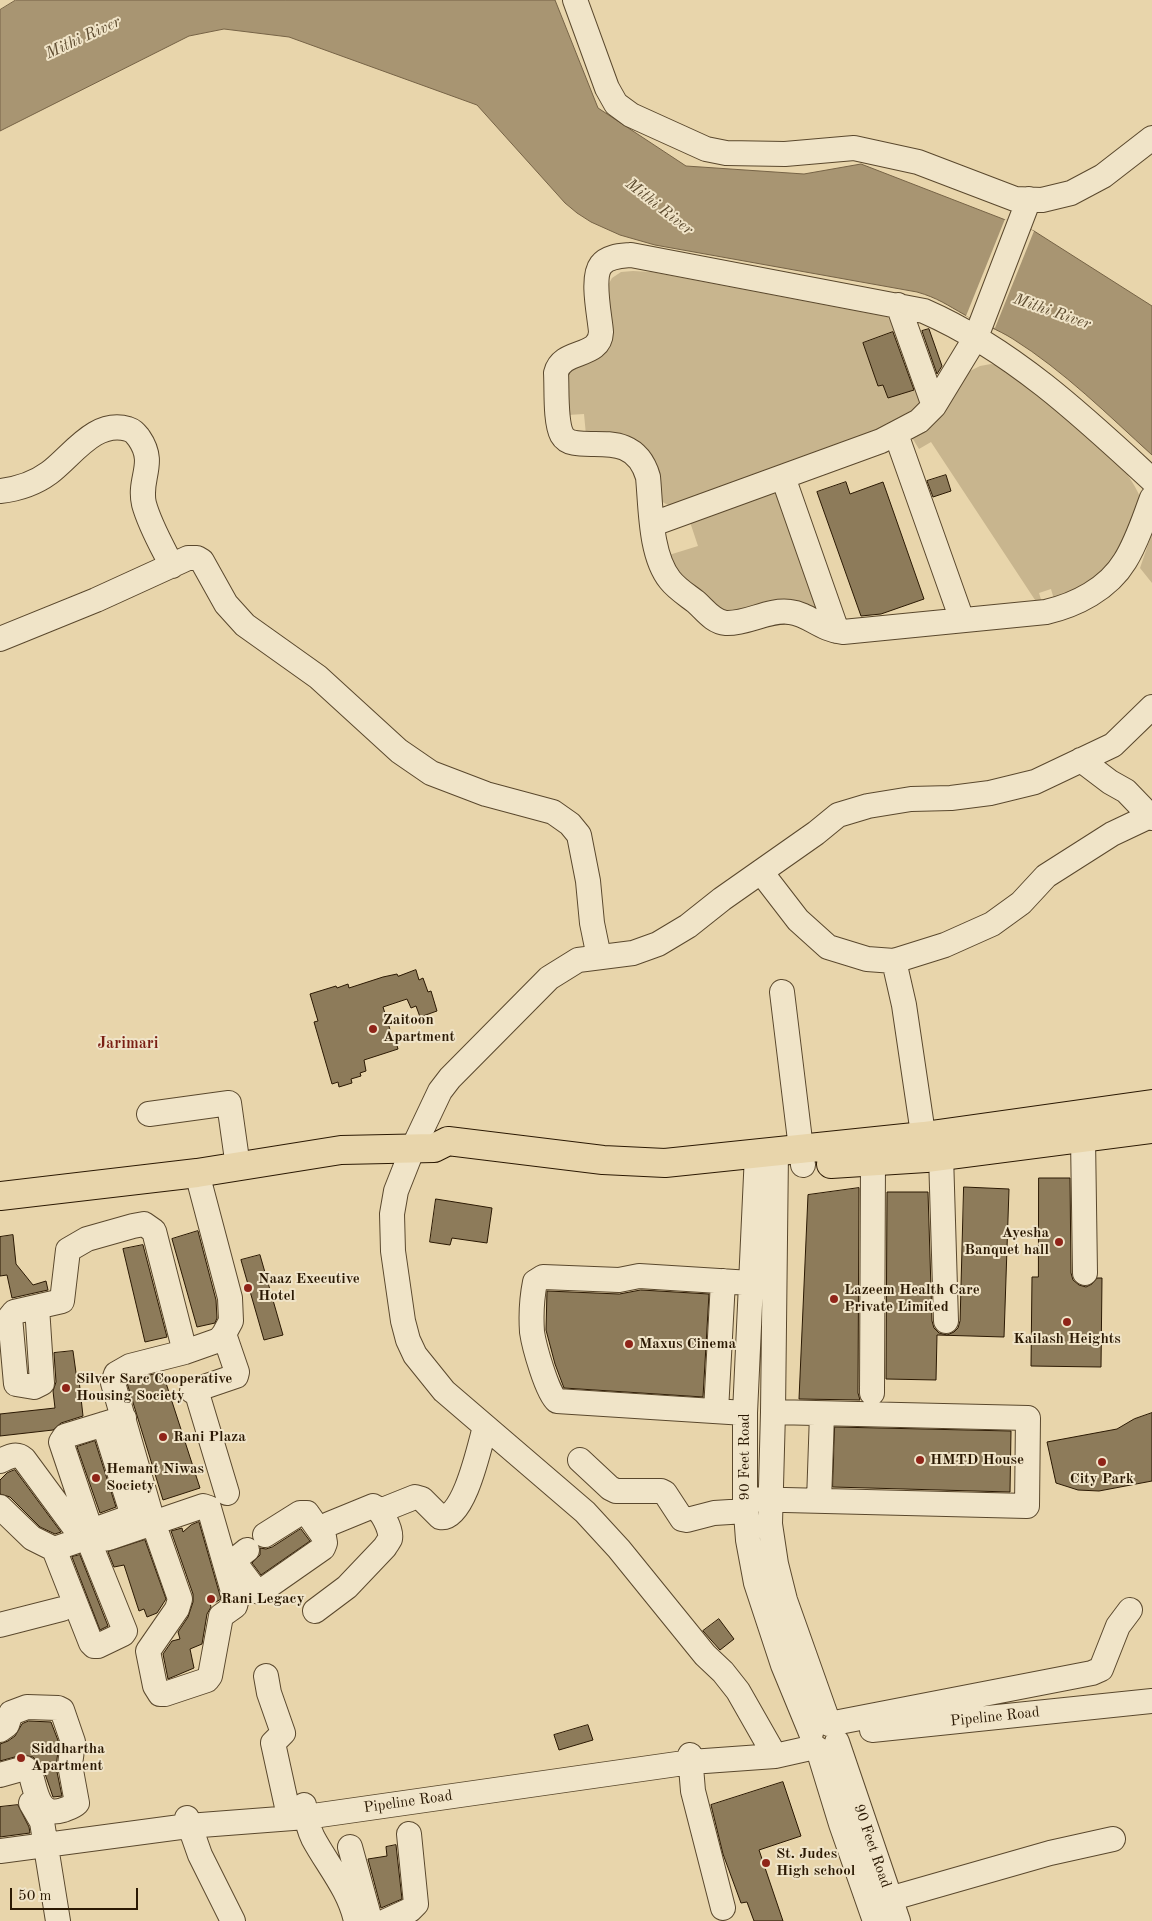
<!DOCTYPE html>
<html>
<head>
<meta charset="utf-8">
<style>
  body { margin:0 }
  #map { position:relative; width:1152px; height:1921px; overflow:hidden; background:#e8d5ab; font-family:"Old Standard TT",serif }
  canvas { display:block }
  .scale { position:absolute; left:10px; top:1888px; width:128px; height:22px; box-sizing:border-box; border:2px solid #2b1903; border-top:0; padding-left:6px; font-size:15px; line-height:18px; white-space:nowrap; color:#2b1903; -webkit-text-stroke:4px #f0e4c8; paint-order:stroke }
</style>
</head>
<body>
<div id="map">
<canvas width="1152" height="1921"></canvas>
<div class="scale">50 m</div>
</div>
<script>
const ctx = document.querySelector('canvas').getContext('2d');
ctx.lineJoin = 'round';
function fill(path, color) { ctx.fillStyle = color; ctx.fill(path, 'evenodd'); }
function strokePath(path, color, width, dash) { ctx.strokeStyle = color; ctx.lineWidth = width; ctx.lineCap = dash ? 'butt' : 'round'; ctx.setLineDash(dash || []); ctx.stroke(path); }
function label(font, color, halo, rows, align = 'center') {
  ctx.font = font + ' "Old Standard TT",serif'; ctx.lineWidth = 4; ctx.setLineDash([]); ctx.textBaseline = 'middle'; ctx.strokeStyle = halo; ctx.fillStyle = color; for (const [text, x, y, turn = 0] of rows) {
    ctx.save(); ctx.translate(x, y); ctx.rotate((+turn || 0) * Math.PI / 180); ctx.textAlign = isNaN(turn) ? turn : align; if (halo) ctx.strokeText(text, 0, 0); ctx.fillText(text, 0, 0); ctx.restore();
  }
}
const green = new Path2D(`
  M633,271l19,1 236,45 8,14 -33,12 15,43 5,-1 5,13 28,-9 5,16 -44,28 -205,73c-16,-4 -15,-13 -16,-27l-70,-44 -2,-21 -16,1 -3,-29 5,-19 34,-16 6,-5 1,-12 -5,-45 6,-11 9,-6z
  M991,364l10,2c20,16 40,32 60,47 31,25 65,49 80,86l-27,67 -59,37 -4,-14 -12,4 4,13h-4l-108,-164 -12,7 -8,-13 59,-65 10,-5z
  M778,490l47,128 -102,-5 -44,-38 -10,-20 29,-9 -8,-24z
  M1152,533v50l-12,-15z`);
const water = new Path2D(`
  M16,0h539l43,108 88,58 118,8 57,-10 173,67 118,75v149c-44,-40 -88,-84 -139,-116 -16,-10 -31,-15 -48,-24 -18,-10 -27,-17 -48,-23l-262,-47 -35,-10 -29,-13 -14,-9 -12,-10 -88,-98 -188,-68 -65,-8 -35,7 -189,95v-121z`);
const pier = new Path2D(`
  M1005,219l29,12 -39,97 -29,-12z`);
const building = new Path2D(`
  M929,329l13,37 -5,8 -15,-43z
  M893,332l21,58 -26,8 -5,-13 -5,1 -15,-43z
  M946,475l5,16 -18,6 -6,-16z
  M846,482l4,12 33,-12 41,117 -43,15 -20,2 -44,-124z
  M416,970l3,10 4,-2 5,14 3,-1 6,20 -17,6 -4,-11 -5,2 -4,-9 -24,8 9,29 2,-1 4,14 -34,11 2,11 -6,2 1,3 -10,3 1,4 -13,4 -1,-5 -6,2 -18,-62 4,-1 -8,-27 26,-8 1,2 11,-4 1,4 34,-11 14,-3 1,2z
  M1039,1178h31l1,95 2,7 6,5 7,2 6,-3 5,-6h5l-1,89 -70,-1 1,-89h6z
  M964,1187l45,2 -5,148 -67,-2 -1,45 -50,-1 1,-187h41l4,129 2,7 5,5 8,2 7,-3 4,-4 2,-7z
  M859,1188l-1,205 2,7 -61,-1 9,-204z
  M436,1199l56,9 -5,35 -35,-5 -2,7 -20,-3z
  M198,1231l18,69 1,18 -2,5 -18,4 -25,-88z
  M13,1235l3,29 17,21 13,-4 2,9 -36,8 -5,-23 -7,1v-39z
  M143,1245l24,92 -22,5 -22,-93z
  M260,1255l23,80 -19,5 -23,-80z
  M641,1290l68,4 -6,103 -139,-9 -9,-24 -9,-34 1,-39 72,3z
  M73,1351l4,29h2l4,36 -22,7 -8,7 -53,6v-22l55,-6 -2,-17 3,-9 -2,-29z
  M159,1373l2,8 4,-1 35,108 -37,12 -36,-117 8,-4z
  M1152,1413v68l-53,10 -21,-1 -22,-7 -9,-41 70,-13 17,-10z
  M835,1427l176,4 -1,61 -177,-5z
  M95,1441l21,66 -16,6 -23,-66z
  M15,1470l46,62 -6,2 -15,-7 -30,-30 -10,-3v-14l7,-7z
  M199,1522l22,77 -5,3 -6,1 1,4 -4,7 -5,30 -12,5 4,19 -26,11 -5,-25 9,-13 8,-2 -2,-7 10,-15 5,-15v-8l-22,-63 11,-3 1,4 8,-7z
  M301,1529l9,12 -49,34 -9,-12 8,-8v-7l6,1 6,-2z
  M145,1540l21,59 -9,14 -10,4 -3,-8 -5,2 -15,-46 -10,2 -6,-15z
  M80,1555l28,71 -8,4 -28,-73z
  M719,1619l15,20 -14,11 -17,-19z
  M29,1721l22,1 8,21 -3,24 6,29 -9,1 -10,-29 -10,-11 -11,-2 -22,6v-17l8,-3 7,-5 7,-12z
  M588,1725l5,15 -34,10 -5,-15z
  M783,1782l18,54 -42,14 24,71h-29l-7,-19 -6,1 -18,-49 -12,-49z
  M18,1805l11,22 1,6 -30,4v-30z
  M396,1845l6,54 -21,9 -13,-49 19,-3 -1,-9z`);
const minor = new Path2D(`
  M575,0l32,88 9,16 15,11 75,34 20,4 59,1 69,-6 64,14 97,37 27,1 29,-7 32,-17 49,-38
  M898,305l36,101
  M896,434l66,186
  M783,477l54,154
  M1152,480c-69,-64 -141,-131 -228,-169l-293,-56c-10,1 -23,1 -30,10 -10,13 -1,52 0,67 -1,27 -39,16 -45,41 1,16 -1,49 6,62 13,23 70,-13 86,42 3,31 2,78 22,103 7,9 17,15 26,22 9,8 17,20 30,21 22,1 42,-14 64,-11 19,2 31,18 53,20l203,-20c30,-7 62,-23 79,-51 12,-19 19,-42 27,-63
  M0,491c18,-2 34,-7 49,-18 23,-17 46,-54 79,-44 6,2 7,4 11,9 18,26 -1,40 5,66 6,22 18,42 28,62
  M653,524l228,-83 38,-20 15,-15 42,-69 53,-138
  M0,639l96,-39 92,-42h9l5,3 24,43 19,21 73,52 81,74 32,22 55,21 67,18 17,12 9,11 9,46 4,42 7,34
  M1081,760l29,22 16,9 26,27
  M761,872l37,48 30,27 39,12 27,2 51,-16 47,-21 29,-21 25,-27 66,-42 38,-18
  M894,961l10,44 22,149
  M782,992l21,173
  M149,1114l80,-11 9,64
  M1083,1138l2,135
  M776,1152l-3,260 -3,112 6,40 9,36 44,124 263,-51 9,-4 17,-43 12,-16
  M757,1154l-12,259v86l3,41 8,43 27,82 28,68
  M941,1155l5,166
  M37,1307l5,76 -8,4 -18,-3 -6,-67 4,-5 48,-11 6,-51 19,-11 46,-13 11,-2 10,7 31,121
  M196,1390l31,103
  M192,1391l44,-15 1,-4 -13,-38
  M872,1393l1,-232
  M716,1411l7,-130
  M745,1413l-188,-12c-10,-8 -23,-55 -25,-69 -1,-15 0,-35 3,-50l8,-5 76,3 20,-4 112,7
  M104,1424l28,89 -2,4 -39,14 -30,-89 4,-6 59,-18
  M580,1460l30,28 6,3h45l4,2 17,26 5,1 27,-7 32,-2
  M0,1461c9,-4 16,-9 24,-2l59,80
  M745,1499l282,7 1,-88 -255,-6
  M819,1501l3,-87
  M0,1507l32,31 22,11 29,-10 10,1 16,-2 94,-32 6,2 27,94 -1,4 -14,10 -11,60 -3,4 -42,14h-5l-5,-8 -7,-35 29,-42 3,-10 -27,-77 -40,-139 3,-9 14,-8 55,-14 34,-12 5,-6 7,-13 -1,-23 -33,-125
  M380,1511l35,-14 7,2 18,18c24,5 40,-73 45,-90
  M54,1549l37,94 3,3h4l25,-12 2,-3 -37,-92
  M247,1550l-10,8 -2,5 21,28 4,1 63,-44 2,-5 -1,-6 -17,-24h-7l-35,22
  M315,1611l32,-24 38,-40c1,-2 4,-6 5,-8 2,-9 -9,-30 -17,-33l-44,18 -9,7
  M0,1625l62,-16
  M266,1676l3,17 14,40 -10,10 14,64
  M0,1730l7,-5 4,-12 16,-6 31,1 4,2 11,32 -3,23 7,38c-4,4 -9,5 -14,7 -26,8 -27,-20 -33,-38l-5,-4 -25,7
  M872,1730l280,-29
  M837,1742l61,179
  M818,1749l23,75 34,97
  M690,1755l3,36 30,117
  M775,1756l-37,-65 -15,-19 -18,-17 -86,-106 -34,-37 -141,-121 -29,-36 -7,-15 -5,-19 -10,-70 -1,-37 4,-23 17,-43 27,-57 10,-13 99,-100 29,-18 55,-7 25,-9 30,-18 34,-27 94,-66 22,-18 30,-9 43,-7 40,-1 39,-5 45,-11 78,-37 39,-38
  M31,1803l11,19 16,99
  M304,1805c2,11 4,23 9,33 15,28 36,51 43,83
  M187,1818l13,37 33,66
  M350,1847l19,69
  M0,1851l188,-25 118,-9 385,-55 84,-6 40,-9
  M889,1899l161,-46 63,-14
  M386,1921l24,-11 6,-6 -7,-70`);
const major = new Path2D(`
  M831,1164l95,-6 226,-29
  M0,1196l197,-23 144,-23 93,-2 14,-7 155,19 62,3 259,-27 228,-32`);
const markers = [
  [373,1029,5,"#8f2418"],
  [1059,1242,5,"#8f2418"],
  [248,1288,5,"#8f2418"],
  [834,1299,5,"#8f2418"],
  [1067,1322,5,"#8f2418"],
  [629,1344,5,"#8f2418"],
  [66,1388,5,"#8f2418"],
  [163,1437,5,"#8f2418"],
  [920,1460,5,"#8f2418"],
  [1102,1462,5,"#8f2418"],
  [96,1478,5,"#8f2418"],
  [211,1599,5,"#8f2418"],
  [21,1758,5,"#8f2418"],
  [766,1863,5,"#8f2418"]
];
const poiNames = [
  ["Zaitoon",383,1020],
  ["Apartment",383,1037],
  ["Ayesha",1049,1233,"right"],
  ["Banquet hall",1049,1250,"right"],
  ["Naaz Executive",258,1279],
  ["Hotel",258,1296],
  ["Lazeem Health Care",844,1290],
  ["Private Limited",844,1307],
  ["Kailash Heights",1067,1339,"center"],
  ["Maxus Cinema",639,1344],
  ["Silver Sarc Cooperative",76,1379],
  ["Housing Society",76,1396],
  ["Rani Plaza",173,1437],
  ["HMTD House",930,1460],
  ["Hemant Niwas",106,1469],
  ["Society",106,1486],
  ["City Park",1102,1479,"center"],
  ["Rani Legacy",221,1599],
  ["Siddhartha",31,1749],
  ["Apartment",31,1766],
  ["St. Judes",776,1854],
  ["High school",776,1871]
];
const streetNames = [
  ["90 Feet Road",745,1457,-90],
  ["Pipeline Road",995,1717,-6],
  ["Pipeline Road",408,1802,-8],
  ["90 Feet Road",872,1846,71]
];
const waterNames = [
  ["Mithi River",83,38,-25],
  ["Mithi River",659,207,38],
  ["Mithi River",1052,312,19]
];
const neighbourhoodNames = [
  ["Jarimari",128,1044]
];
fill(green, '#c8b58e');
fill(water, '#a89572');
strokePath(water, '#766346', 1);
fill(pier, '#e8d5ab');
fill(building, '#8d7b5a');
strokePath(building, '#2b1903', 1);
strokePath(minor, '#5a482d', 26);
strokePath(major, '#2b1903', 30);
strokePath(minor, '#f0e4c8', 24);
strokePath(major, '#e8d5ab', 28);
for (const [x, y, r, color] of markers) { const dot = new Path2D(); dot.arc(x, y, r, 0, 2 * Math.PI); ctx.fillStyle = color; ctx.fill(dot); strokePath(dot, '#f0e4c8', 2); }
label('bold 15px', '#2b1903', '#f0e4c8', poiNames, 'left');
label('15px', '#2b1903', '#f0e4c8', streetNames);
label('italic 16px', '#5d4b2f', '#f0e4c8', waterNames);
label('bold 16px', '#7a1f14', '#f0e4c8', neighbourhoodNames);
</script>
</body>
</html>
